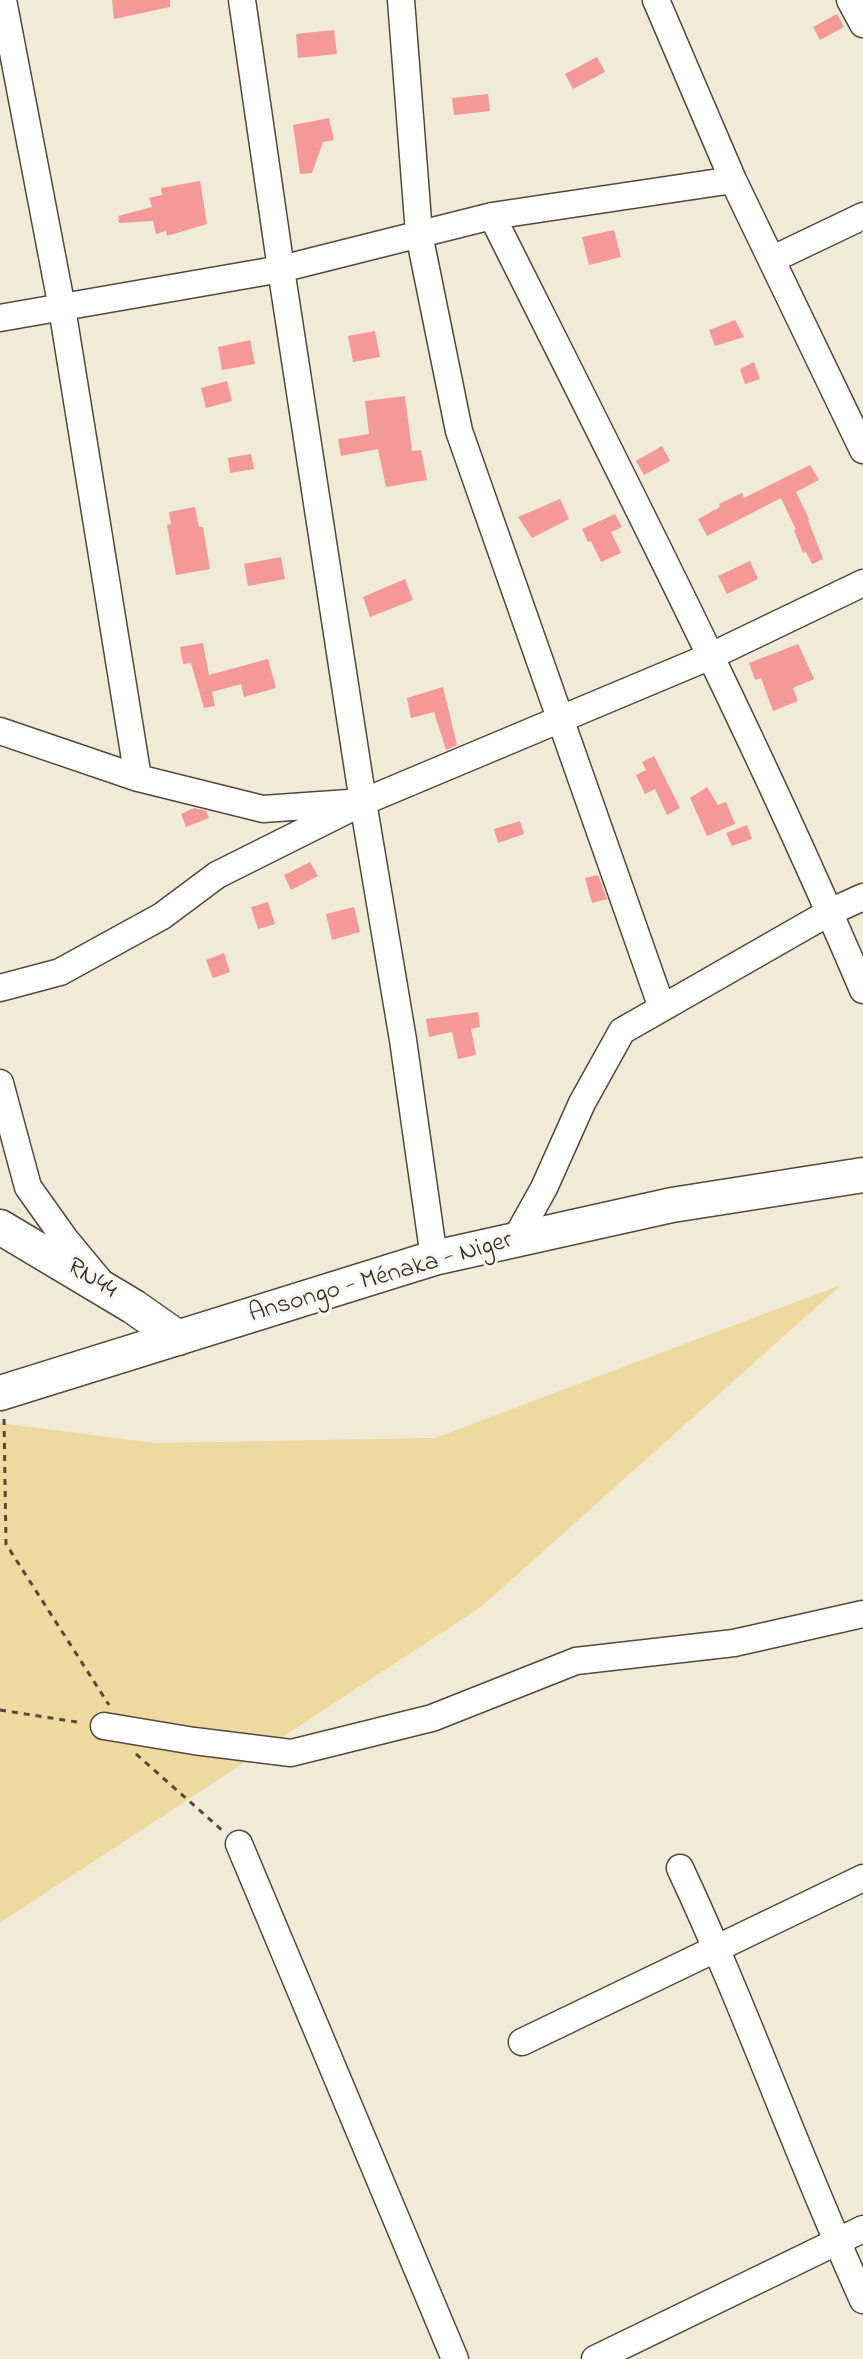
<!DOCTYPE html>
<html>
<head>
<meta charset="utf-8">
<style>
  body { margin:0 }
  canvas { display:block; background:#efebd6 }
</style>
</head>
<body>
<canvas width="863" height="2359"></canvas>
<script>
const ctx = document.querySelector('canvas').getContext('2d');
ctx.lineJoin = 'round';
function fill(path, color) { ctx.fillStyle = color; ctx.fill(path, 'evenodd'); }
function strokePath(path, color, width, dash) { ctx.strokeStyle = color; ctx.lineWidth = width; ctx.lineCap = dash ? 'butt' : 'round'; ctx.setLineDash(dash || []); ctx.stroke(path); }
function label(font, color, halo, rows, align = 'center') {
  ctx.font = font + ' "Indie Flower",sans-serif'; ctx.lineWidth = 6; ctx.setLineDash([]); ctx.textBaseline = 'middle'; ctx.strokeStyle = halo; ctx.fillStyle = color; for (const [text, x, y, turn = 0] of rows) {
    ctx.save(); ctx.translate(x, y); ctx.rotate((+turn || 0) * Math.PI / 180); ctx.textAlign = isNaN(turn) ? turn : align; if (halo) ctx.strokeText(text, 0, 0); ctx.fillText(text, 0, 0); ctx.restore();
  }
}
const sand = new Path2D(`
  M841,1285l-359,321 -482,317v-500l154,20 281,-5z`);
const building = new Path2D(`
  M112,0h58v7l-56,12z
  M837,14l7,13 -24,13 -7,-13z
  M334,30l3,24 -39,4 -2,-24z
  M597,57l8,15 -32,17 -8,-15z
  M488,94l2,17 -36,4 -2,-17z
  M329,118l5,22 -11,2 -11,31 -12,1 -7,-49z
  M200,181l7,43 -40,12 -1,-5 -10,3 -3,-13 -34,2 -1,-7 34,-9 -3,-9 13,-3 -1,-7z
  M614,230l7,27 -32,8 -7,-28z
  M735,320l9,17 -29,9 -6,-16z
  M375,331l5,26 -27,5 -5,-26z
  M250,340l5,24 -33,6 -4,-23z
  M754,362l6,17 -15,5 -5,-15z
  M227,381l5,20 -26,7 -5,-20z
  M405,396l7,55 9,-1 6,30 -41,7 -8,-38 -37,7 -3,-17 31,-5 -4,-33z
  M662,446l8,15 -26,14 -8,-14z
  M251,454l3,15 -24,4 -2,-15z
  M810,465l9,15 -23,12 13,27 -1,1 15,39 -11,5 -6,-12 -3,1 -9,-23h2l-15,-32 -74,38 -9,-17 22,-12 -1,-3 23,-11 2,5z
  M560,499l9,20 -37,19 -14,-21z
  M195,507l4,20h4l7,42 -34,6 -9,-50 4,-1 -2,-12z
  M615,514l7,13 -11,5 10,21 -20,9 -10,-21 -3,1 -6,-13z
  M281,557l4,22 -37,7 -4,-22z
  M750,561l8,18 -31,15 -9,-18z
  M405,579l8,21 -43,17 -7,-20z
  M203,643l6,32 59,-16 8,29 -32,9 -3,-13 -29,8 3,14 -11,2 -13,-45 -8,1 -3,-17z
  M798,644l16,35 -21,9 5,13 -25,10 -12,-33 -6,2 -6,-17z
  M443,687l14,58 -11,5 -12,-38 -23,6 -4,-20z
  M654,756l26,52 -13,7 -12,-26 -10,5 -9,-19 10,-5 -4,-8z
  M707,787l11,18 8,-3 9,22 -28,12 -17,-38z
  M194,808l12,3 3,7 -23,9 -5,-13z
  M520,821l4,13 -26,9 -4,-14z
  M747,825l5,14 -20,7 -6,-13z
  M310,862l8,14 -27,14 -7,-15z
  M598,875l9,24 -15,4 -7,-25z
  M268,902l7,22 -17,5 -7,-22z
  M354,907l6,25 -28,8 -6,-26z
  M224,953l6,19 -17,6 -7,-18z
  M478,1012l2,15 -9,2 5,26 -18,4 -6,-27 -23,5 -3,-18z`);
const path = new Path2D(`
  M4,1419l2,125 103,161
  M0,1710l83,13
  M136,1754l87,77`);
const minor = new Path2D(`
  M3,0l59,308 76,470
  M242,0l39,269 82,533 40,238 31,218
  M401,0l18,234 40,197 203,577
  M656,0l77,180 130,270
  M850,0l13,24
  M492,216c128,256 259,511 371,774
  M773,259l90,-43
  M0,318l281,-49 211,-53 241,-36
  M0,731l138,47 125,31 100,-7 348,-146 152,-73
  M0,988l60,-16 102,-56 55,-41 132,-66
  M0,1083l28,104 37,52 34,41
  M515,1240l29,-52 38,-85 40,-72 208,-119 33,-15
  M104,1726l90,15 97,12 141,-35 144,-57 158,-18 129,-29
  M239,1844l216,515
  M680,1868c66,141 118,289 183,432
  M522,2042l341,-164
  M595,2359l268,-130`);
const major = new Path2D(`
  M0,1227l134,80 44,31
  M0,1393l434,-135 238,-53 191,-30`);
const streetNames = [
  ["Ansongo - Ménaka - Niger",381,1279,-16],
  ["RN44",91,1280,32]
];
fill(sand, '#eeda9e');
fill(building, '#f49997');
strokePath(minor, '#56473a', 29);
strokePath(major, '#56473a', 37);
strokePath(path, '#56473a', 3, [6, 6]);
strokePath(minor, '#fff', 26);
strokePath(major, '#fff', 34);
label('26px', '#3b2a1e', '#f6f6f2', streetNames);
</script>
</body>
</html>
